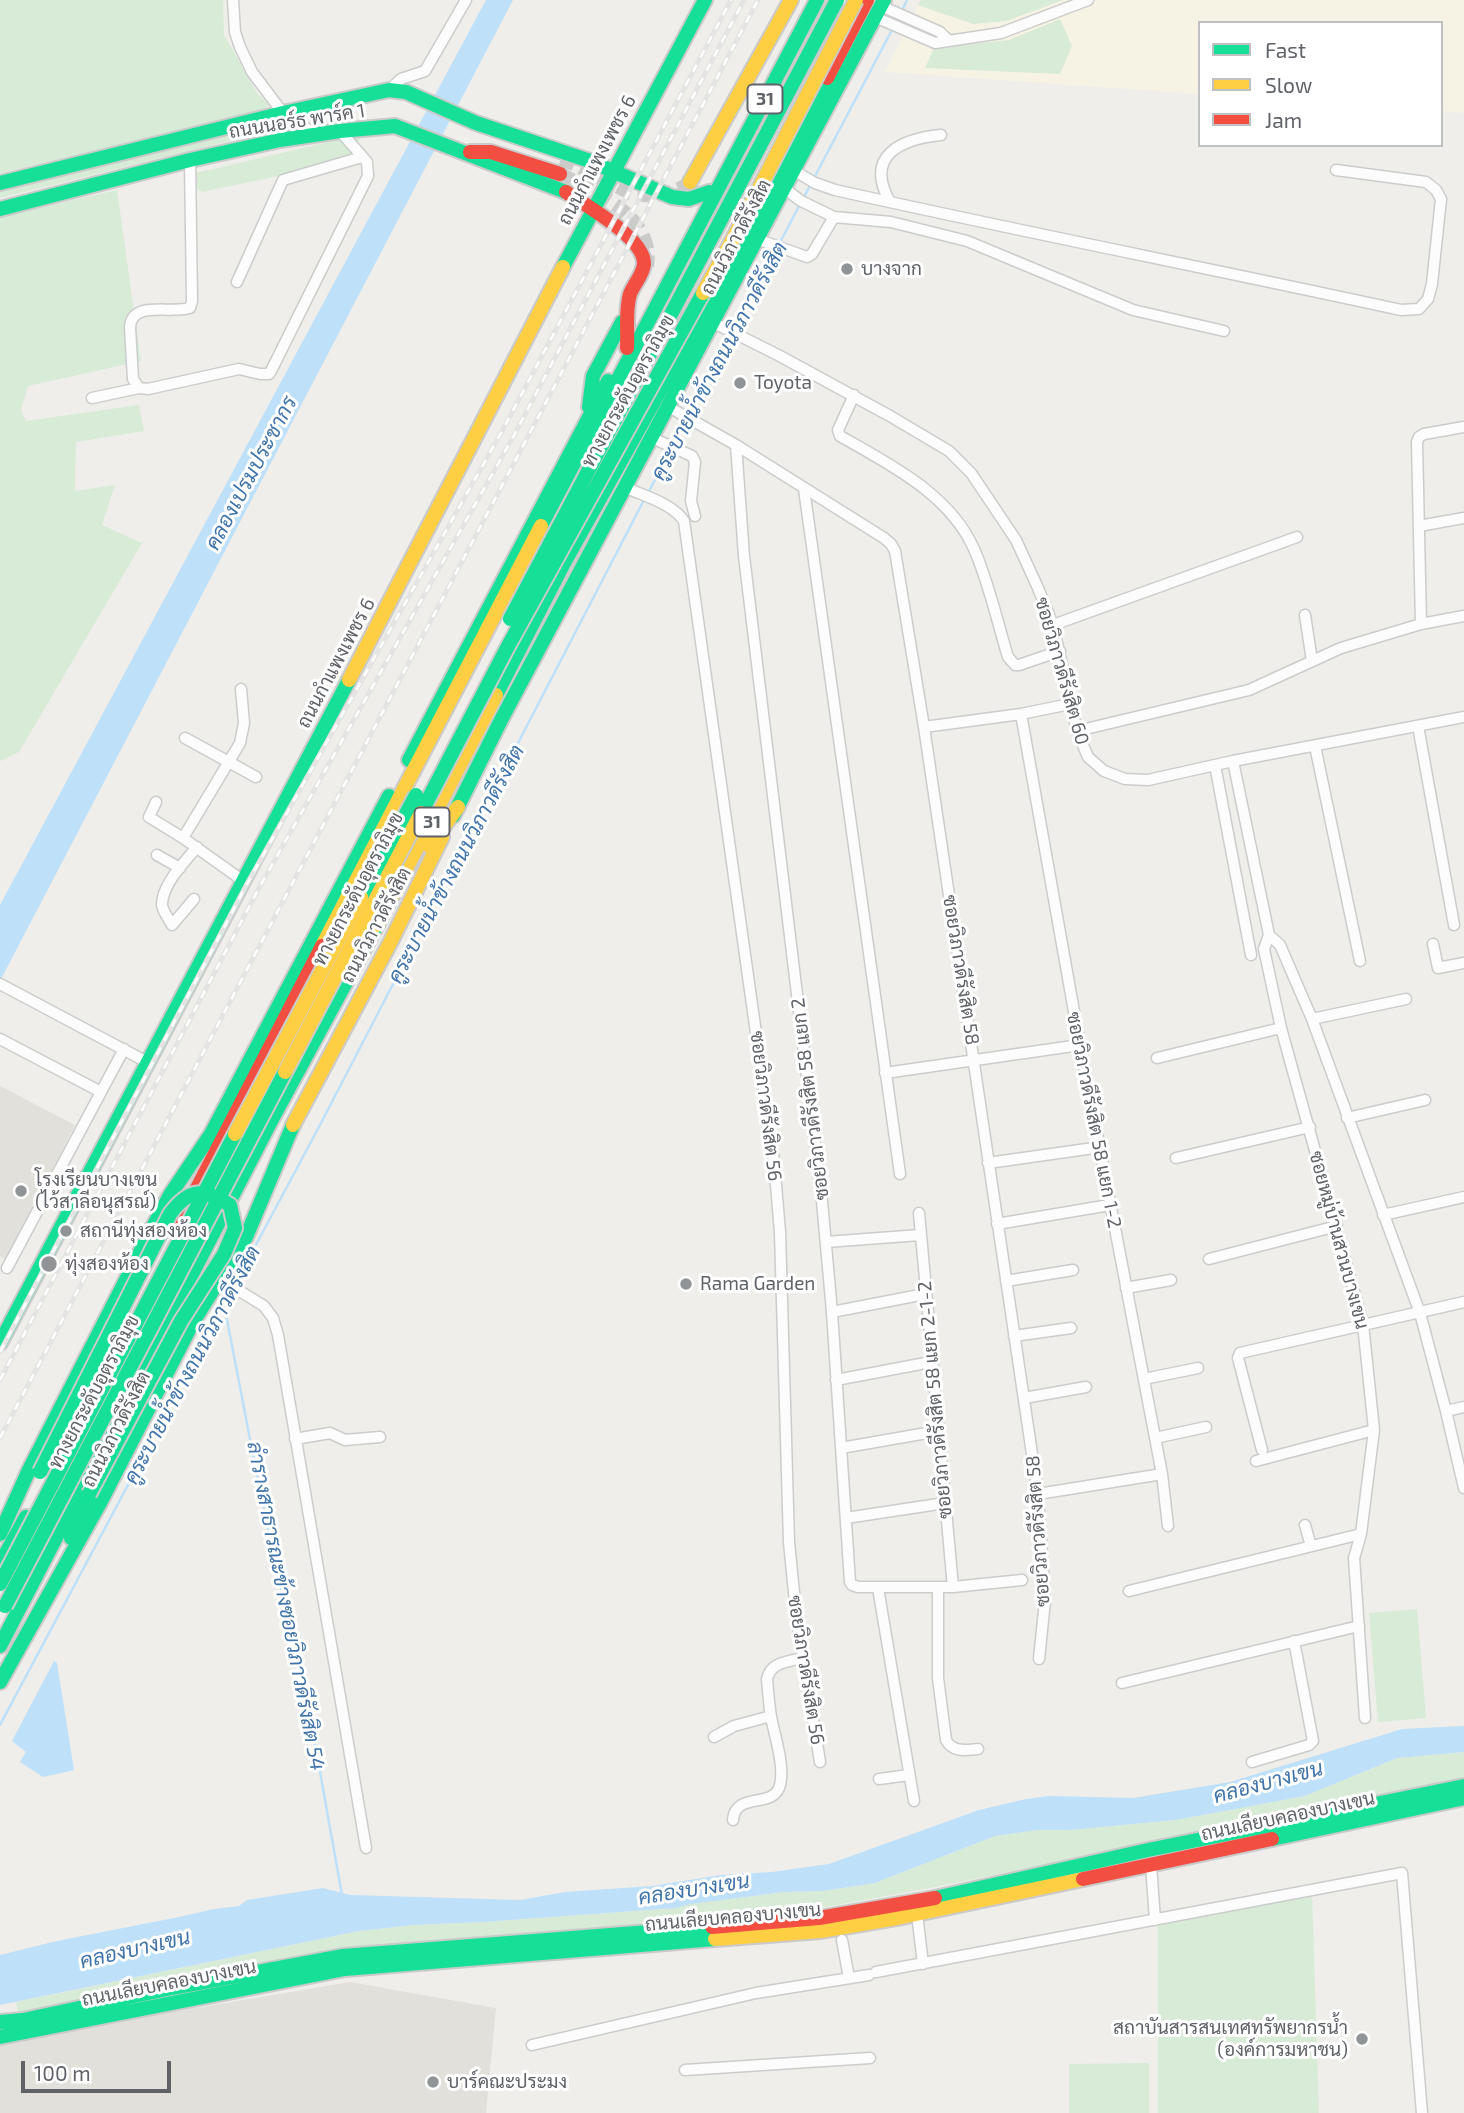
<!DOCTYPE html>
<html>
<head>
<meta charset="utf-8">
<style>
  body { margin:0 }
  #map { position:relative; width:1464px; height:2113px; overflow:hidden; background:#efeeea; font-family:"Exo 2",sans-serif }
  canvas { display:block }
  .legend { position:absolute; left:1198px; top:21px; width:245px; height:126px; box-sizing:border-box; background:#fff; border:2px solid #bfc1c3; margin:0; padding:9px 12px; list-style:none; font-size:21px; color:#5f6368 }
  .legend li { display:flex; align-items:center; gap:14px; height:35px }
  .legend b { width:35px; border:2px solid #bfc1c3 }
  .scale { position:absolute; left:21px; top:2061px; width:150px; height:32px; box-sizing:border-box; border:4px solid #5f6368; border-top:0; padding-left:9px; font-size:21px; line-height:24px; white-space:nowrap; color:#5f6368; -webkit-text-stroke:5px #fff; paint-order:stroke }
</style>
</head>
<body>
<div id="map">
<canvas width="1464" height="2113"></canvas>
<ul class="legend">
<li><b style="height:9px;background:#16e098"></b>Fast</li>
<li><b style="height:9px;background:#ffcf43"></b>Slow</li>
<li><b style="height:9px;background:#f24e42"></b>Jam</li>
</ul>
<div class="scale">100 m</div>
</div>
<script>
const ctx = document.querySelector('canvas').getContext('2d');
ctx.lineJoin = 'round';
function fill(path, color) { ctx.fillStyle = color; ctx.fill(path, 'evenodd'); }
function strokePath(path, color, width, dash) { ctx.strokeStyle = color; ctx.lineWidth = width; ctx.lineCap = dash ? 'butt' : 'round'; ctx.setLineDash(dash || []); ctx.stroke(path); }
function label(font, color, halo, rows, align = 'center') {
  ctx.font = font + ' "Exo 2",Sarabun,sans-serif'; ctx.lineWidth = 6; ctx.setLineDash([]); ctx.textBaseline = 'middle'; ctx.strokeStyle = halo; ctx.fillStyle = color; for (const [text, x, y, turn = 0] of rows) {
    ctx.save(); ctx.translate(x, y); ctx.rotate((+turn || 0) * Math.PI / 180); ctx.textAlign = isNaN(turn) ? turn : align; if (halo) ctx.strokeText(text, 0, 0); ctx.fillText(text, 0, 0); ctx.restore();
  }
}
const commercial = new Path2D(`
  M1064,0h400v113l-23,-2v-88h-241v71l-315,-22 33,-67 55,19 33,-3z`);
const education = new Path2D(`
  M0,1086l75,39 -68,135 -7,-4z
  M350,1982l146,26 -10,105h-486v-72z`);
const green = new Path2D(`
  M0,0h223l1,35 33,58 12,12 -11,8 -258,60z
  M921,0h142l-57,21 -33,3 -55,-19z
  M1060,19l12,27 -12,28 -135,-6 9,-20 75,-8z
  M278,123v6l-278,69v-7z
  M363,134l-13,22 -72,20 -76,16 -19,-16z
  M117,190l24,171 -113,25 -7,24 5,11 113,-16 5,26 -68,11 -1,49 40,-6 -13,40 40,18 -123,209 -19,9v-544z
  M1417,1609l9,109 -48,4 -9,-109z
  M1464,1752v28l-534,108 -105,19 -407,37 -399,72 -3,-14 343,-71 55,-6 69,-3 193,-14 15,-4 93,-12 39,-1 52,-8 120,-47 43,-6h32l106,-10 129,-24 92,-38z
  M1312,1892l7,221h-161v-194z
  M1149,2063v50h-80v-49z`);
const water = new Path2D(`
  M486,0h27l-513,981v-76z
  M54,1661l3,2 17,107 -31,7 -23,-15 6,-10 -14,-11z
  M1464,1726v26l-67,6 -92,38 -129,24 -106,10h-32l-43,6 -120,47 -52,8 -39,1 -93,12 -15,4 -193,14 -69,3 -55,6 -359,74v-50l57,-14 122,-24 35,-8 25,-3 8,-6 76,-12 27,7 170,5 45,-8 87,-6 69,-11 51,-3 57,-8 150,-54 47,-11 23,-3 84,2 97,-16 172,-53z`);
const stream = new Path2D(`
  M901,13l6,-13
  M803,199l90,-171
  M735,329l65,-125
  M689,415l43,-81
  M674,443l12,-22
  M648,493l23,-44
  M235,1284l85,-159 325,-627
  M224,1304l30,156 35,166 21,90 32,179
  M0,1725l232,-435`);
const secondaryTunnel = new Path2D(`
  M562,158l68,35c22,5 42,3 60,-11
  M560,174c36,19 95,42 87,92`);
const street = new Path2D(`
  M233,0l2,32 5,15 12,25 31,41 32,21
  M881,6l59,26 8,8
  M875,17l60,26 66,-10 87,-33
  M389,90l12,-11 24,-8 41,-71
  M280,140l3,-27
  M793,170l22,13 20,7c188,42 378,79 566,120l18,-1 9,-10 4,-15 9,-85 -5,-9 -10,-8 -90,-12
  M784,188l17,13 33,16 57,5 76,19 166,69 91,21
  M890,202c-26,-46 10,-63 51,-67
  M757,239l50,18 5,-3 22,-37
  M237,282l46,-102 79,-23
  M712,322l66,33 112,61 59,35 22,22 45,67 22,48 15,37 24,106 11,26 16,14 21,8 23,1 85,-19 231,-44
  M139,388l-6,-9 -3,-51c1,-28 39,-14 60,-20l2,-7 -2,-141
  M854,395l-16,35 2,6c49,28 110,58 134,113 15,34 23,72 34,108l7,8h4l41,-14
  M92,398l47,-10 9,1 91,-20 21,5h9l2,-3 97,-195 -1,-14 -27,-31
  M667,406l69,39 148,93 7,6 4,7 29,176 114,767 7,107 -6,58
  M650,437l42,19 3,6 -4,39 4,15
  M736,445l8,111 78,645 10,111 18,270 2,3 6,2h95l69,-7
  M624,487c20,9 48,16 60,34l90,640 6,71 9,310 7,71 24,149
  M804,489l96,685
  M1419,526l45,-8
  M1305,615l7,46
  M1421,624l-4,-182 2,-5 5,-3 40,-7
  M1053,625l244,-88
  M1021,714l59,331 82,429 6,52
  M1418,726l36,199
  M924,727l97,-13 49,-10
  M1077,731l172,-41 92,-42 80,-24 43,-8
  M185,738l71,39
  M1315,746l45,215
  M1233,761l36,174 -5,14 17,79 82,296 11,106 -13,104 -7,24 11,160
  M1215,765l36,190
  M156,802l-7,15 34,21 59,42
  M183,838l57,-95 4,-20 -3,-34
  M157,855l23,13
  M194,899l-22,26c-3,-6 -9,-13 -10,-20 0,-21 22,-42 35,-58
  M1269,935l11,10 32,74 108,294 26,98 18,77
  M1433,944l5,24 26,-5
  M0,984l147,78
  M1312,1019l94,-20
  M0,1039l101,53
  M1157,1058l124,-30
  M885,1073l195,-28
  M1347,1118l78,-18
  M1176,1158l134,-31
  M988,1163l113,-16
  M919,1213l34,374
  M1383,1215l81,-18
  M997,1224l113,-19
  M826,1242l94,-7
  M1209,1259l128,-33
  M7,1268l117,-219
  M220,1279l44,27 9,12 5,17 88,513
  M1006,1281l67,-11
  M1126,1288l45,-8
  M832,1312l93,-18
  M1014,1336l57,-8
  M1144,1379l54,-11
  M836,1380l95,-18
  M1024,1398l62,-11
  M1446,1411l18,-4
  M1155,1438l51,-11
  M295,1439l35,-6 15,7 35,-3
  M841,1448l97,-17
  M1262,1450l-24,-92 2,-5 224,-51
  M1256,1461l118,-31
  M1038,1494l124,-20
  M846,1518l99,-15
  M1305,1525l6,21
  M878,1588l36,213
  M938,1588v90l8,62c7,13 20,10 32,9
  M1129,1591l232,-57
  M1122,1683l237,-57
  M714,1737l20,-11 37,-10
  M1252,1762l57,-17 4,-4 -19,-100
  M879,1779l30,-4
  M733,1820c2,-28 38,-12 46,-32 7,-18 -4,-51 -8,-71 -2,-13 -3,-26 -4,-38 4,-17 20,-17 35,-21
  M1151,1865l4,55
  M917,1914l6,50
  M842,1940l7,38
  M876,1972l526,-99 20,240
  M532,2045l224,-52 113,-18
  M685,2070l185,-12`);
const fast = new Path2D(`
  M0,183l283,-70 106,-23 17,2 70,31 114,38 82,36 17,2 20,-7
  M0,209l190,-49 90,-20 60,-9 55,-5 171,66
  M563,267l142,-267
  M589,407l4,-31 29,-54
  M541,526l276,-526
  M496,695l68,-132 179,-321 84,-164
  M409,760l199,-379
  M453,816l48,-96 383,-720
  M0,1343l349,-663
  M0,1534l29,-64 126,-247 15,-28 41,-61 178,-338
  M71,1538l18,-44
  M0,1564l26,-47
  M0,1646l271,-525 106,-196
  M0,1682l101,-181 92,-179 53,-85 47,-112
  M1272,1839l192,-41
  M935,1898l213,-48 316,-64
  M0,2022l23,-2 149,-32 171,-32 369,-29
  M0,2037l345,-68 370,-30`);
const slow = new Path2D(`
  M690,182l101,-182
  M349,680l214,-413
  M429,846l29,-39
  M377,925l119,-230
  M322,946l219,-420
  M293,1125l98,-184 51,-104
  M715,1939l106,-8 76,-13 186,-39`);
const jam = new Path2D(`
  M827,78l40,-78
  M470,152h21l69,22
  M566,192c20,14 79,46 78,72 -1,11 -10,20 -14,30 -5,17 -2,36 -3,54
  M176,1229l146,-283
  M1083,1879l189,-40
  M712,1927l107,-9 116,-20`);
const rail = new Path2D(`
  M0,1352l248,-470 253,-449 230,-433
  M0,1380l259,-492 253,-449 232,-439
  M0,1438l758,-1438`);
const fastBridge = new Path2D(`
  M510,619l327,-619
  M421,813l86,-165 196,-355
  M361,897l55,-102
  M40,1472l130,-258c20,-27 33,-25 60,-9l5,23 -11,26 -43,67 -92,173
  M0,1584l235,-450
  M5,1606l280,-534`);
const slowBridge = new Path2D(`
  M703,293l30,-54 123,-239
  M285,1072l136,-259
  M235,1134l126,-237`);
const markers = [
  [847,269,7,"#919496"],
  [740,383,7,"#919496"],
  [21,1191,7,"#919496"],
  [66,1231,7,"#919496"],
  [49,1264,9,"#919496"],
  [686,1284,7,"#919496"],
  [1362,2039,7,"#919496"],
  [433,2082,7,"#919496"]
];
const shields = [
  [765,99,35],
  [432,822,35]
];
const shieldNames = [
  ["31",765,99],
  ["31",432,822]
];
const streetNames = [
  ["ถนนนอร์ธ พาร์ค 1",297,121,-9],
  ["ถนนกำแพงเพชร 6",597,160,-62],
  ["ถนนวิภาวดีรังสิต",736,237,-62],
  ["ทางยกระดับอุตราภิมุข",628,391,-61],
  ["ถนนกำแพงเพชร 6",336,663,-62],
  ["ซอยวิภาวดีรังสิต 60",1062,671,74],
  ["ทางยกระดับอุตราภิมุข",358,889,-62],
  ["ถนนวิภาวดีรังสิต",376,925,-62],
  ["ซอยวิภาวดีรังสิต 58",961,970,81],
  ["ซอยวิภาวดีรังสิต 58 แยก 2",810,1099,-97],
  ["ซอยวิภาวดีรังสิต 56",766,1106,83],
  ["ซอยวิภาวดีรังสิต 58 แยก 1-2",1094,1120,79],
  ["ซอยหมู่บ้านสวนบางเขน",1339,1240,75],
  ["ทางยกระดับอุตราภิมุข",94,1392,-62],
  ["ซอยวิภาวดีรังสิต 58 แยก 2-1-2",935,1400,-95],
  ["ถนนวิภาวดีรังสิต",116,1429,-63],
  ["ซอยวิภาวดีรังสิต 58",1038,1531,-94],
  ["ซอยวิภาวดีรังสิต 56",806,1670,81],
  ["ถนนเลียบคลองบางเขน",1288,1816,-12],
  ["ถนนเลียบคลองบางเขน",733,1917,-5],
  ["ถนนเลียบคลองบางเขน",169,1983,-11]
];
const poiNames = [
  ["บางจาก",861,269],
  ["Toyota",754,383],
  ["โรงเรียนบางเขน",35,1180],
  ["(ไว้สาลีอนุสรณ์)",35,1202],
  ["สถานีทุ่งสองห้อง",80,1231],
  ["ทุ่งสองห้อง",65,1264],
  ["Rama Garden",700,1284],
  ["สถาบันสารสนเทศทรัพยากรน้ำ",1348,2028,"right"],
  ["(องค์การมหาชน)",1348,2050,"right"],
  ["บาร์คณะประมง",447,2082]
];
const waterNames = [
  ["คูระบายน้ำข้างถนนวิภาวดีรังสิต",719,361,-62],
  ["คลองเปรมประชากร",251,473,-62],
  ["คูระบายน้ำข้างถนนวิภาวดีรังสิต",456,864,-62],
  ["คูระบายน้ำข้างถนนวิภาวดีรังสิต",192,1365,-62],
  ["ลำรางสาธารณะข้างซอยวิภาวดีรังสิต 54",286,1606,79],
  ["คลองบางเขน",1268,1782,-15],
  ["คลองบางเขน",694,1889,-9],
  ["คลองบางเขน",135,1949,-13]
];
fill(commercial, '#f7f3e4');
fill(education, '#e2e0da');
fill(green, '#d8ebd6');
fill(water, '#bfe0f9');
strokePath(stream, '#bfe0f9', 2.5);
strokePath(secondaryTunnel, '#cbcbca', 14, [14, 7]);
strokePath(street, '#cbcccc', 13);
strokePath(fast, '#cacacb', 18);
strokePath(slow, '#cacacb', 18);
strokePath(jam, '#cacacb', 18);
strokePath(street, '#fdfcfc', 10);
strokePath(fast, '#16e098', 14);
strokePath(slow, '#ffcf43', 14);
strokePath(jam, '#f24e42', 14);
strokePath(rail, '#e4e4e4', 5);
strokePath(rail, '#fff', 2.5, [8]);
strokePath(fastBridge, '#cacacb', 18, []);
strokePath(slowBridge, '#cacacb', 18, []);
strokePath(fastBridge, '#16e098', 14);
strokePath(slowBridge, '#ffcf43', 14);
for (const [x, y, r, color] of markers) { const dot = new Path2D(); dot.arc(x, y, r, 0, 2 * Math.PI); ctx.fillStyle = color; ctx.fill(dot); strokePath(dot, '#fff', 2.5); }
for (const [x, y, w] of shields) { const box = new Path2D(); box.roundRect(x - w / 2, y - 14.5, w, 29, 5); ctx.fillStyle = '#fff'; ctx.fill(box); strokePath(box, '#5f6368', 2); }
label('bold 18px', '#5f6368', null, shieldNames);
label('19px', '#5f6368', '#fff', streetNames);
label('19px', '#5f6368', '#fff', poiNames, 'left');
label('italic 21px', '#4174aa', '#fff', waterNames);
</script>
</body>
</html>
